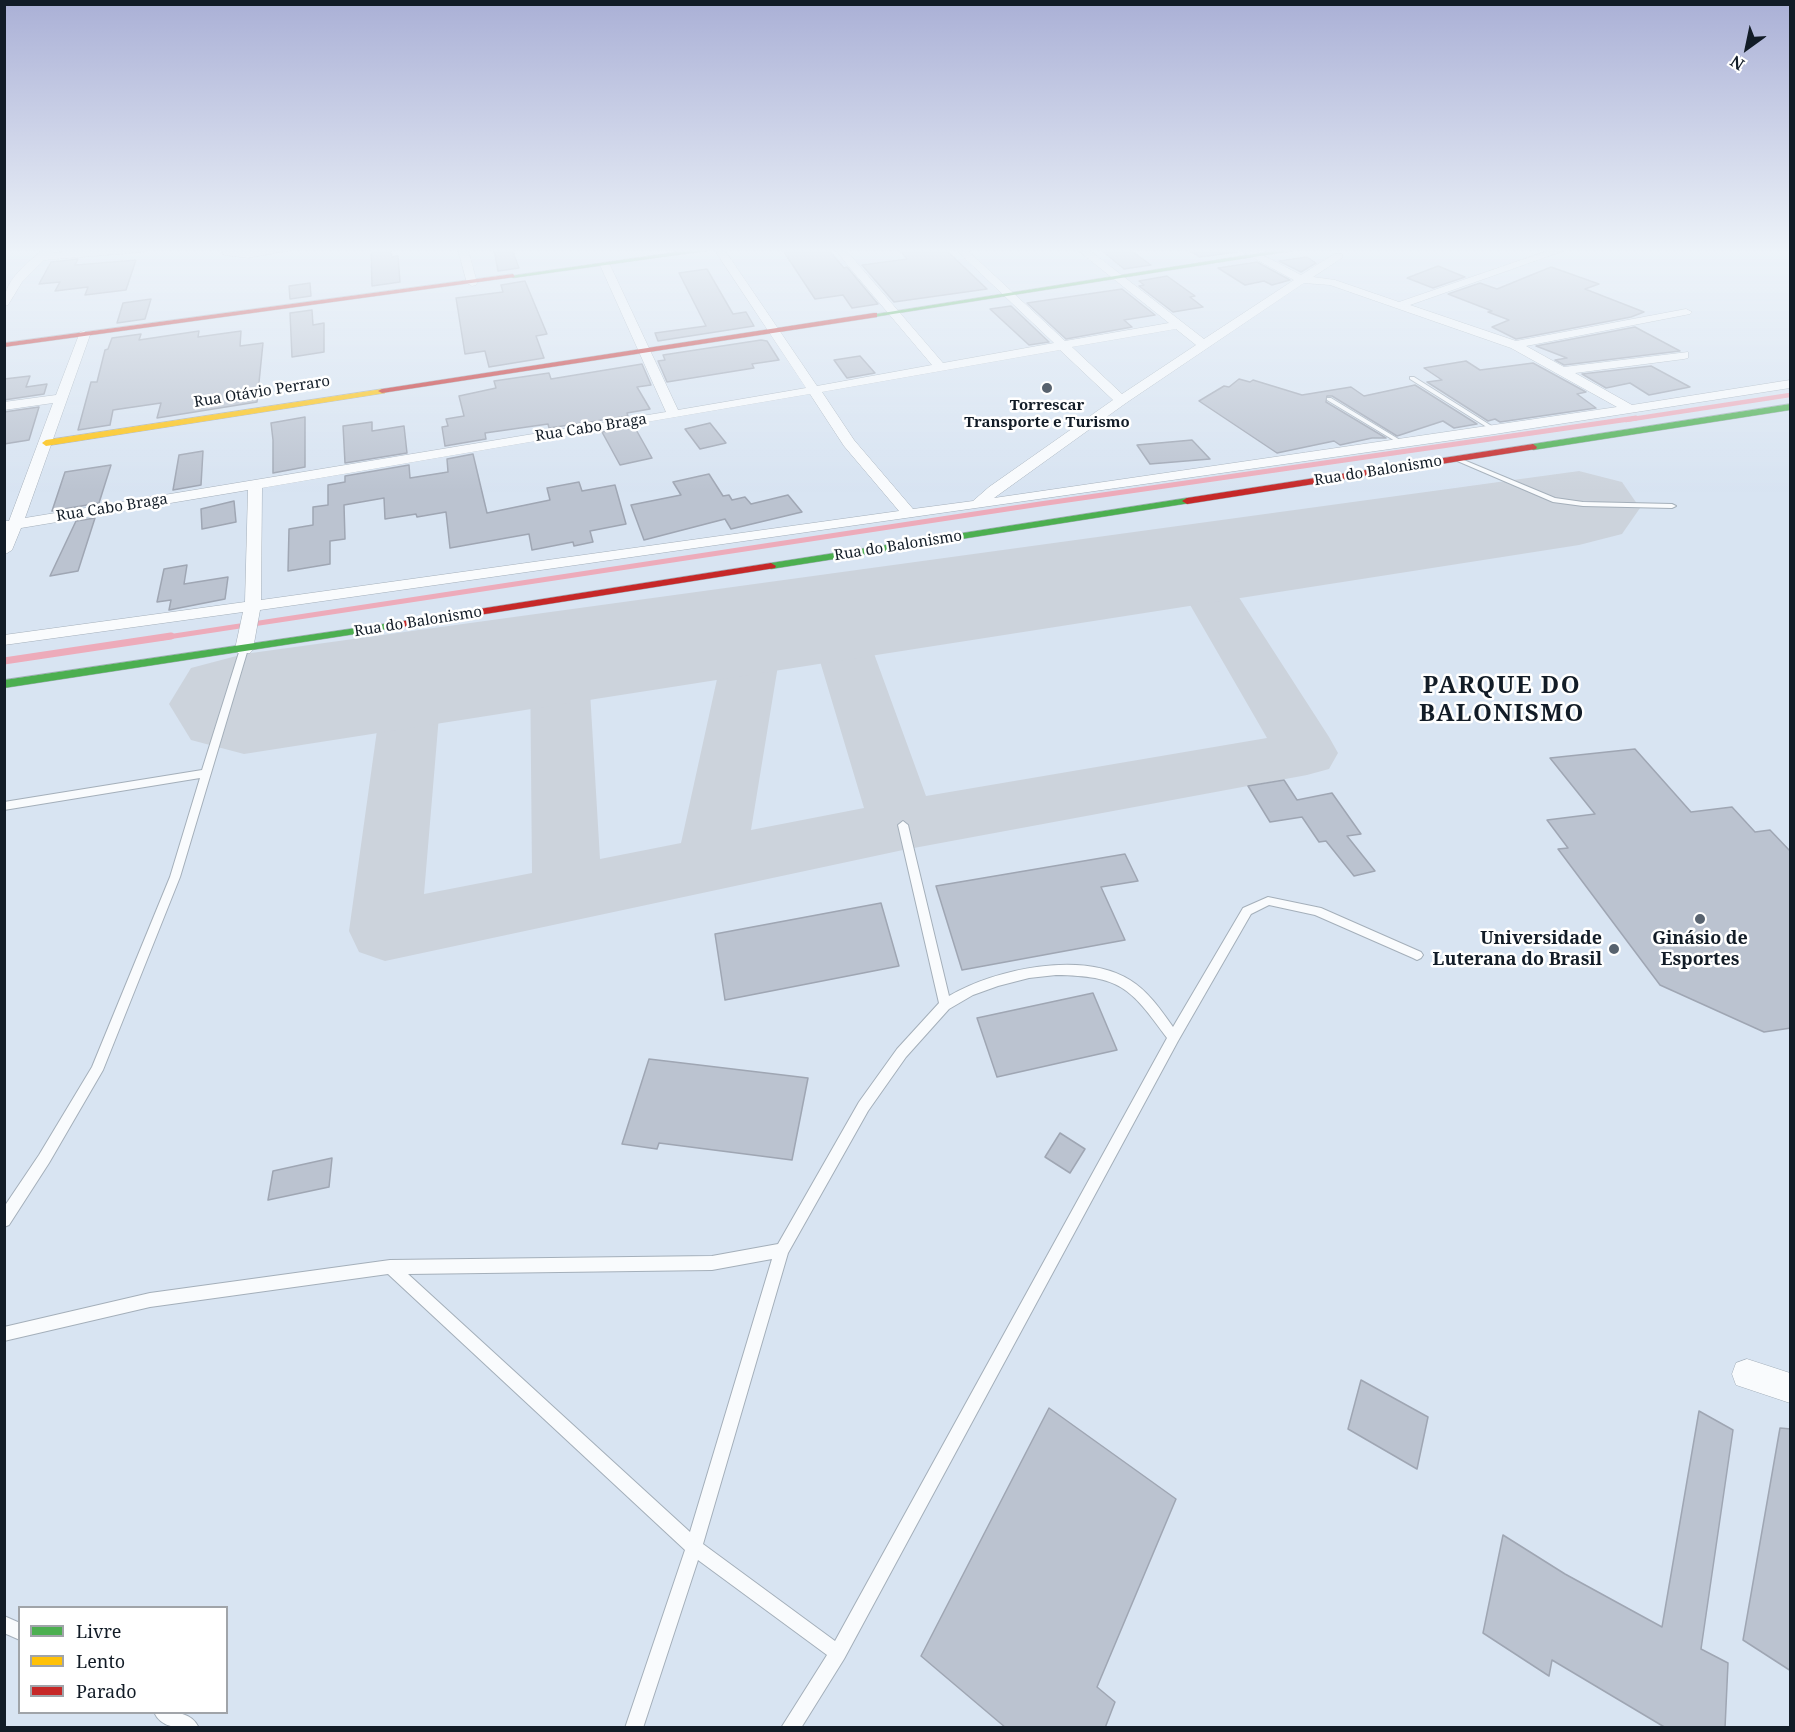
<!DOCTYPE html>
<html>
<head>
<meta charset="utf-8">
<style>
  body { margin:0 }
  #map { position:relative; width:1795px; height:1732px; overflow:hidden; background:#d8e4f2; font-family:"Noto Serif",serif }
  canvas { display:block }
  .frame { position:absolute; inset:0; border:6px solid #121c27; pointer-events:none }
  .legend { position:absolute; left:18px; top:1606px; width:210px; height:108px; box-sizing:border-box; background:#fff; border:2px solid #a0a4a9; margin:0; padding:8px 10px; list-style:none; font-size:18px; color:#121c27 }
  .legend li { display:flex; align-items:center; gap:12px; height:30px }
  .legend b { width:30px; border:2px solid #a0a4a9 }
  .north { position:absolute; left:1717px; top:18px; width:60px; height:60px; -webkit-text-stroke:4px #fff; paint-order:stroke; rotate:213deg; font-size:16px; font-weight:700; line-height:24px; text-align:center; color:#121c27 }
  .north::after { content:''; display:block; margin:auto; width:21px; height:27px; background:#121c27; clip-path:polygon(50% 0,100% 100%,50% 72%,0 100%) }
</style>
</head>
<body>
<div id="map">
<canvas width="1795" height="1732"></canvas>
<div class="frame"></div>
<ul class="legend">
<li><b style="height:8px;background:#4caf50"></b>Livre</li>
<li><b style="height:8px;background:#ffc107"></b>Lento</li>
<li><b style="height:8px;background:#c62828"></b>Parado</li>
</ul>
<div class="north">N</div>
</div>
<script>
const ctx = document.querySelector('canvas').getContext('2d');
ctx.lineJoin = 'round';
function strokePath(path, color, width, dash) { ctx.strokeStyle = color; ctx.lineWidth = width; ctx.lineCap = dash ? 'butt' : 'round'; ctx.setLineDash(dash || []); ctx.stroke(path); }
function fill(path, color) { ctx.fillStyle = color; ctx.fill(path, 'evenodd'); }
function label(font, color, halo, rows, align = 'center') {
  ctx.font = font + ' "Noto Serif",serif'; ctx.lineWidth = 5; ctx.setLineDash([]); ctx.textBaseline = 'middle'; ctx.strokeStyle = halo; ctx.fillStyle = color; for (const [text, x, y, turn = 0] of rows) {
    ctx.save(); ctx.translate(x, y); ctx.rotate((+turn || 0) * Math.PI / 180); ctx.textAlign = isNaN(turn) ? turn : align; if (halo) ctx.strokeText(text, 0, 0); ctx.fillText(text, 0, 0); ctx.restore();
  }
}
const streamFar2 = new Path2D(`
  M1626,420l164,-25`);
const streamFar1 = new Path2D(`
  M161,638l879,-134 596,-86`);
const stream = new Path2D(`
  M4,661l167,-25`);
const taxiway = new Path2D(`
  M1193,549l18,5 118,183 9,16 -9,16 -22,6 -404,75 -518,111 -26,-9 -10,-21 35,-251 8,-14 21,-5 21,5 8,14 -18,214 108,-21 -2,-215 9,-13 20,-5 20,5 9,13 12,201 81,-16 47,-214 8,-12 20,-5 20,5 8,12 -33,201 113,-22 -57,-190 8,-12 19,-5 19,5 8,12 65,178 341,-58 -100,-173 8,-11z`);
const runway = new Path2D(`
  M1579,471l43,11 18,26 -18,26 -43,11 -1335,209 -53,-14 -22,-36 22,-36 53,-14z`);
const building = new Path2D(`
  M371,249h19l2,8 6,-1 2,26 -28,4z
  M494,249h18l7,19 -21,3z
  M782,249h46l16,19 3,-1 31,37 -26,4 -9,-13 -28,4z
  M899,249h46l42,40 -93,13 -32,-37 45,-6z
  M1100,249h29l22,16 -27,4z
  M1187,249h48l2,3 -37,5z
  M1307,257l9,6 -15,9 -22,-11z
  M78,259l-3,6 61,-5 -10,30 -41,5 3,-8 -33,4 5,-9 -21,2 12,-22z
  M1257,262l33,18 -18,5 -8,-4 -19,4 -27,-17z
  M1438,266l27,11 -32,11 -26,-10z
  M1551,267l48,17 -14,5 59,23 -13,5 -115,22 -24,-12 17,-7 -21,-8 4,-1 -44,-17 32,-11 17,6z
  M707,269l26,45 13,-2 8,14 -96,15 -3,-8 51,-7 -27,-53z
  M1167,276l28,20 -5,1 13,10 -30,5 -34,-26 5,-1 -5,-4z
  M525,281l22,53 -11,2 8,22 -55,9 -4,-16 -20,3 -9,-56 47,-6 -2,-7z
  M310,283l1,13 -21,3 -1,-13z
  M1122,289l33,26 -31,5 8,7 -66,12 -39,-36z
  M151,299l-6,20 -28,4 6,-20z
  M1011,306l38,36 -20,3 -39,-36z
  M312,310l1,15 11,-2v29l-32,5 -2,-44z
  M1635,327l45,24 -116,14 -9,-5 12,-2 -31,-12z
  M199,331l-1,6 43,-6 -1,15 23,-3 -6,59 -100,16 4,-15 -48,7 -3,15 -32,5 13,-48h6l8,-32 3,-1 4,-11 29,-4 -2,6z
  M761,340l6,1 12,19 -27,4 2,4 -87,14 -9,-21 7,-1 -2,-5z
  M860,356l15,17 -28,5 -13,-18z
  M1466,361l14,9 53,-7 53,29 -9,2 19,14 -96,14 -5,-3 -7,2 -61,-39 15,-2 -18,-12z
  M642,364l9,21 -14,2 13,22 -23,4 1,3 -32,5 -47,7 -1,-4 -63,9 1,6 -41,7 -3,-19 6,-1 -2,-7 18,-3 -5,-20 37,-8 -2,-7 55,-8 2,6z
  M1651,366l39,21 -41,8 -19,-12 -24,5 -24,-14z
  M30,376l-4,11 21,-3 -3,10 -40,6v-21z
  M1239,379l11,3 3,-2 49,15 49,-8 13,9 51,-11 62,39 -23,4 -11,-7 -46,15 -65,-40h-5l-1,6 60,36h-14l-32,7 -6,-4 -57,12 -78,-52 25,-15 5,1z
  M39,407l-10,33 -25,4v-32z
  M305,417v50l-32,6v-33l-2,-17z
  M372,422v9l32,-5 3,27 -62,10 -2,-37z
  M710,423l16,20 -26,6 -15,-20z
  M634,426l18,32 -32,7 -18,-33z
  M1192,440l18,19 -60,5 -13,-19z
  M203,451l-2,34 -28,5 6,-35z
  M473,454l14,59 63,-13 -3,-12 32,-6 3,9 33,-6 11,39 -36,7 3,11 -19,4 -1,-4 -41,8 -3,-16 -79,14 -4,-36 -29,5 -1,-3 -31,5 -1,-21 -40,7 1,34 -15,2v23l-42,7 1,-42 24,-4v-18l15,-2v-20l17,-3v-6l64,-11 1,13 38,-6 -1,-13z
  M111,465l-12,38 -47,8 13,-39z
  M709,474l14,22 6,-1 3,5 13,-3 6,7 37,-9 14,17 -71,17 -6,-10 -81,21 -13,-35 50,-10 -8,-13z
  M234,501l2,21 -34,7 -1,-20z
  M95,518l-17,53 -28,5 26,-55z
  M187,565l-3,19 44,-7 -3,22 -56,11 2,-10 -14,2 7,-33z
  M1635,749l56,63 41,-5 23,25 15,-2 21,22v176l-27,4 -104,-47 -102,-136 10,-1 -21,-28 48,-6 -45,-56z
  M1284,780l13,20 35,-7 29,41 -14,2 28,35 -21,5 -28,-35 -7,1 -17,-25 -32,5 -22,-36z
  M1125,854l13,27 -37,6 24,53 -163,30 -26,-84z
  M881,903l18,63 -174,34 -10,-66z
  M1093,993l24,57 -120,27 -20,-59z
  M649,1059l159,19 -16,82 -133,-17 -2,6 -35,-5z
  M1060,1133l25,16 -15,24 -25,-16z
  M332,1158l-3,29 -61,13 5,-29z
  M1361,1380l67,37 -11,52 -69,-40z
  M1049,1408l127,91 -79,188 18,15 -10,26h-99l-85,-72z
  M1699,1411l34,19 -32,219 27,14 -3,65h-59l-114,-68 -3,16 -66,-43 20,-98 62,39 97,53z
  M1780,1428l11,1v242l-48,-31z`);
const lane = new Path2D(`
  M1410,377h4l84,53 -5,1 -83,-52z
  M1327,398h4l74,45 -5,1 -73,-44z
  M1455,458h4l96,40 28,4 89,2 4,2 -4,2 -89,-2 -30,-4 -98,-42z
  M244,646l4,3 -68,228 -77,193 -54,93 -40,62 -5,2v-20l35,-52 53,-88 78,-190 30,-99 -196,32v-8l198,-32 38,-121z
  M903,821l5,4 41,171c46,-27 133,-46 181,-16 18,11 31,30 43,47l70,-119 25,-11 53,11 100,44 2,3 -2,3 -4,2 -4,-2 -98,-43 -46,-10 -18,9 -73,127 -334,618 -43,69h-20l46,-73 -129,-95 -55,168h-18l60,-178 -297,-276 -238,33 -146,34v-14l146,-34 240,-33 322,-4 66,-12 81,-142 38,-53 42,-46 -41,-178zM1056,975c64,1 74,12 111,63l-332,603 -132,-97 85,-291 80,-142 38,-54 43,-48 24,-14 25,-9 31,-8zM772,1259l-82,273 -282,-258 304,-4z
  M4,1616l16,7v17l-16,-7z
  M154,1712c16,0 37,-2 45,16 -16,0 -37,2 -45,-16z`);
const street = new Path2D(`
  M43,249h11l-3,4 48,-4h49l-5,3 -99,8 -22,22 -14,23 -4,1c0,-27 20,-39 39,-57z
  M221,249l27,3 49,-3 -49,9 -24,-3z
  M458,249h10l9,34 -1,2 -4,1 -5,-3z
  M714,249h10l93,137 115,-21 -98,-116h11l98,114 111,-20 -99,-94h11l99,92 104,-18 -93,-74h12l116,90 90,-59 -57,-31h14l50,26 33,-21h8v4l-29,19 22,3 64,22 154,-53h16l-159,56 106,36 170,-32 6,3 -2,2 -164,32 38,21 124,-15v6l-4,1 -109,14 57,32 158,-25v8l-295,46 -1235,176 -7,39 -3,4h-12l-3,-4 8,-37 -239,33v-10l241,-33 3,-112 -227,38 -9,22 -8,5v-34h5l44,-118 -49,7v-8l52,-7 24,-63 4,-1 6,4 -65,183 641,-106 -66,-147 5,-3 5,3 68,145 128,-22zM1304,283l26,2 181,63 106,59 -623,91 132,-95zM1176,329l20,16 -74,49 -50,-47zM1060,350l53,50 -124,87 -16,14 -60,8 -59,-69 -32,-48zM810,394l34,52 55,65 -638,89 1,-112z
  M1747,1359l43,14v30l-54,-18 -4,-11 4,-11z`);
const fast = new Path2D(`
  M698,249h21l-206,29 -3,-2z
  M1285,249h19l-430,68 -4,-2z
  M1790,404v6l-257,40 -4,-3 4,-3z
  M1187,498l5,3 -2,2 -419,66 -5,-3 5,-3z
  M397,622l4,1v4l-397,61v-8z`);
const slow = new Path2D(`
  M382,389l4,2 -1,2 -339,53 -4,-3 4,-3z`);
const jam = new Path2D(`
  M513,274l2,3 -511,70v-4z
  M874,313h3v4l-495,76 -4,-2 4,-2z
  M1533,444l4,3 -1,2 -349,55 -5,-3 5,-3z
  M771,563l5,3 -1,2 -378,60 -5,-3 5,-3z`);
const markers = [
  [1047,388,6,"#57626e"],
  [1700,919,6,"#57626e"],
  [1614,949,6,"#57626e"]
];
const farStreetnames = [
  ["Rua Otávio Perraro",262,392,-9],
  ["Rua Cabo Braga",591,428,-9],
  ["Rua do Balonismo",1378,471,-9],
  ["Rua Cabo Braga",112,508,-9],
  ["Rua do Balonismo",898,546,-9],
  ["Rua do Balonismo",418,622,-9]
];
const farPoinames = [
  ["Torrescar",1047,406],
  ["Transporte e Turismo",1047,423]
];
const poiNames = [
  ["Universidade",1602,939],
  ["Luterana do Brasil",1602,960],
  ["Ginásio de",1700,939,"center"],
  ["Esportes",1700,960,"center"]
];
const districtNames = [
  ["PARQUE DO",1502,686],
  ["BALONISMO",1502,714]
];
strokePath(streamFar2, '#edabba', 4.5);
strokePath(streamFar1, '#edabba', 5);
strokePath(stream, '#edabba', 7);
fill(taxiway, '#ccd3dc');
fill(runway, '#ccd3dc');
fill(building, '#bbc3d0');
strokePath(building, '#9fa6b3', 1.5);
strokePath(lane, '#a4afba', 2);
strokePath(street, '#a4afba', 1);
strokePath(fast, '#a4afba', 1);
strokePath(slow, '#a4afba', 1);
strokePath(jam, '#a4afba', 1);
fill(lane, '#f9fbfd');
fill(street, '#f9fbfd');
fill(fast, '#4caf50');
fill(slow, '#ffc107');
fill(jam, '#c62828');
const sky = ctx.createLinearGradient(0, 0, 0, 492);
sky.addColorStop(0, '#aab0d6');
sky.addColorStop(0.51, '#edf3f9');
sky.addColorStop(1, '#edf3f900');
ctx.fillStyle = sky;
ctx.fillRect(0, 0, 1795, 492);
for (const [x, y, r, color] of markers) { const dot = new Path2D(); dot.arc(x, y, r, 0, 2 * Math.PI); ctx.fillStyle = color; ctx.fill(dot); strokePath(dot, '#fff', 2); }
label('15px', '#121c27', '#fff', farStreetnames);
label('bold 15px', '#121c27', '#fff', farPoinames);
label('bold 18px', '#121c27', '#fff', poiNames, 'right');
ctx.letterSpacing = '1.5px';
label('bold 24px', '#121c27', '#fff', districtNames);
ctx.letterSpacing = '0px';
</script>
</body>
</html>
